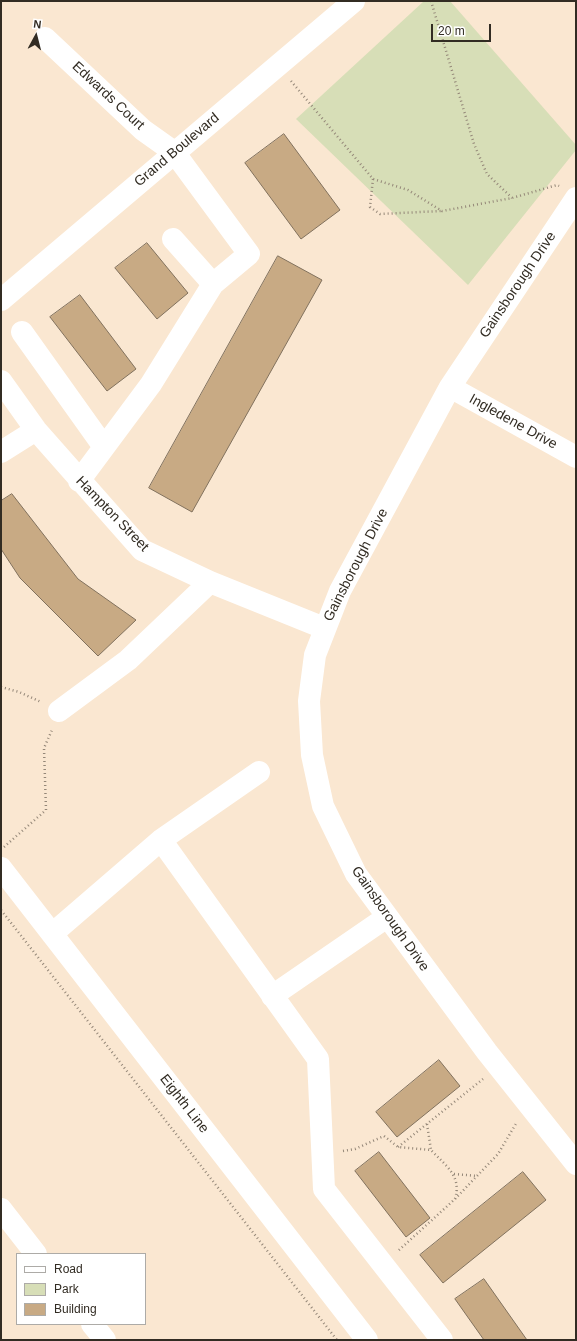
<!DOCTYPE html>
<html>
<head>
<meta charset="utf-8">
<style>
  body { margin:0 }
  #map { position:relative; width:577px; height:1341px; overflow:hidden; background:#fae7d1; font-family:Arial,sans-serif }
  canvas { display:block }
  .frame { position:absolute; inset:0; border:2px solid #322c23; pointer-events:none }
  .legend { position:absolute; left:16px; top:1253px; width:130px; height:72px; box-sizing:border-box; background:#fff; border:1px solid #adaba7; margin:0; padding:5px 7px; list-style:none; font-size:12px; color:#322c23 }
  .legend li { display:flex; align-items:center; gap:8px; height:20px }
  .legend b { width:20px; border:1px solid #adaba7 }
  .north { position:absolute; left:16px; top:16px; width:40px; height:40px; -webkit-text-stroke:3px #fff; paint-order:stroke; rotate:7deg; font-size:11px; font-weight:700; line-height:16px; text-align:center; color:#322c23 }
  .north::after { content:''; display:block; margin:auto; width:14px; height:18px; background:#322c23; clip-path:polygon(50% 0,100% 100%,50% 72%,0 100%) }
  .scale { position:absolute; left:431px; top:24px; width:60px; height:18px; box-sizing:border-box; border:2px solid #322c23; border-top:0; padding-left:5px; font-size:12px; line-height:14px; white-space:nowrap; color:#322c23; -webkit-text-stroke:3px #fff; paint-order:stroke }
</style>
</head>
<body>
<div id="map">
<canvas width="577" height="1341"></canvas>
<div class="frame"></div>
<ul class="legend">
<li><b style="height:5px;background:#fff"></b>Road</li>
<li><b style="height:11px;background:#d7deb7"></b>Park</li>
<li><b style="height:11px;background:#c8aa84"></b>Building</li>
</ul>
<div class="north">N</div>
<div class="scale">20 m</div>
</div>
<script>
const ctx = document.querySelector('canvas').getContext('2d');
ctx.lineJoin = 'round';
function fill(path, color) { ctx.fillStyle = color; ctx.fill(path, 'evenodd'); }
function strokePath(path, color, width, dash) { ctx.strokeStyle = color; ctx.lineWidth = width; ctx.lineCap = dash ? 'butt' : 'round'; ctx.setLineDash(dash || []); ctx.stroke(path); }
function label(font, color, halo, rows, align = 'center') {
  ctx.font = font + ' Arial,sans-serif'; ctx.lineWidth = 3; ctx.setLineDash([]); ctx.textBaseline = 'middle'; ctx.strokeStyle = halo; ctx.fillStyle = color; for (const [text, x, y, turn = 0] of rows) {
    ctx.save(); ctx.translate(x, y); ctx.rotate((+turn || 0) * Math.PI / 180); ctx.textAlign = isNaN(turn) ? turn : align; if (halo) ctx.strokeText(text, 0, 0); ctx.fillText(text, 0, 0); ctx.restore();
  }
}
const green = new Path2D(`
  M424,1h26l126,144v5l-108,135 -172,-166z`);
const building = new Path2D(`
  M284,134l56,76 -39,29 -56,-76z
  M147,243l41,50 -31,26 -42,-51z
  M278,256l44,24 -130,232 -43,-24z
  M80,295l56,74 -29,22 -57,-74z
  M12,494l66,85 58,41 -38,36 -78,-78 -19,-29v-48z
  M439,1060l21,26 -63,51 -21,-25z
  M379,1152l51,66 -24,19 -51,-66z
  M523,1172l23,28 -103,83 -23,-28z
  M484,1279l43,61h-43l-29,-41z`);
const path = new Path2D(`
  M431,1l43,143 13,30 25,24
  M291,81l82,98 35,11 34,21 70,-13 45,-13 2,1
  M373,179l-3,28 10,7 61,-3
  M1,687l18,5 22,10
  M4,847l42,-37 -2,-62 8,-18
  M1,910l336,430
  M427,1124l4,26
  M398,1147l85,-68
  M343,1151l12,-2 29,-13 14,11 33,3c15,16 31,26 24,49l-57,52
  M454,1174l24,2
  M455,1199l43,-45 19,-32`);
const minor = new Path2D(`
  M45,38l98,92 31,22 75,102 -36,30 -62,100 -72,97
  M576,198l-126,189 -110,204 -25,64 -6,46 3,54 11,51 33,68 131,178 89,112
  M173,239l40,45
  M1,300l353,-299
  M22,332l82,115
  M1,381l35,49 106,120 68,32 114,46
  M450,387l126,70
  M1,452l35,-22
  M59,711l69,-51 82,-78
  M161,840l157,219 6,130 118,151
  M1,868l366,472
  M52,934l109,-94 98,-68
  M272,996l115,-79
  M1,1209l35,45
  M92,1324l13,16`);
const streetNames = [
  ["Edwards Court",108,96,43],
  ["Grand Boulevard",177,150,-40],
  ["Gainsborough Drive",518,285,-56],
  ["Ingledene Drive",513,422,29],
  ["Hampton Street",112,514,46],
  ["Gainsborough Drive",356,565,-63],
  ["Gainsborough Drive",390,919,55],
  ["Eighth Line",184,1104,52]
];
fill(green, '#d7deb7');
fill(building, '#c8aa84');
strokePath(building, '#81715d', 1);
strokePath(path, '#948778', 2.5, [1, 3]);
strokePath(minor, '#fff', 22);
label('14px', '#322c23', '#fff', streetNames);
</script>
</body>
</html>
